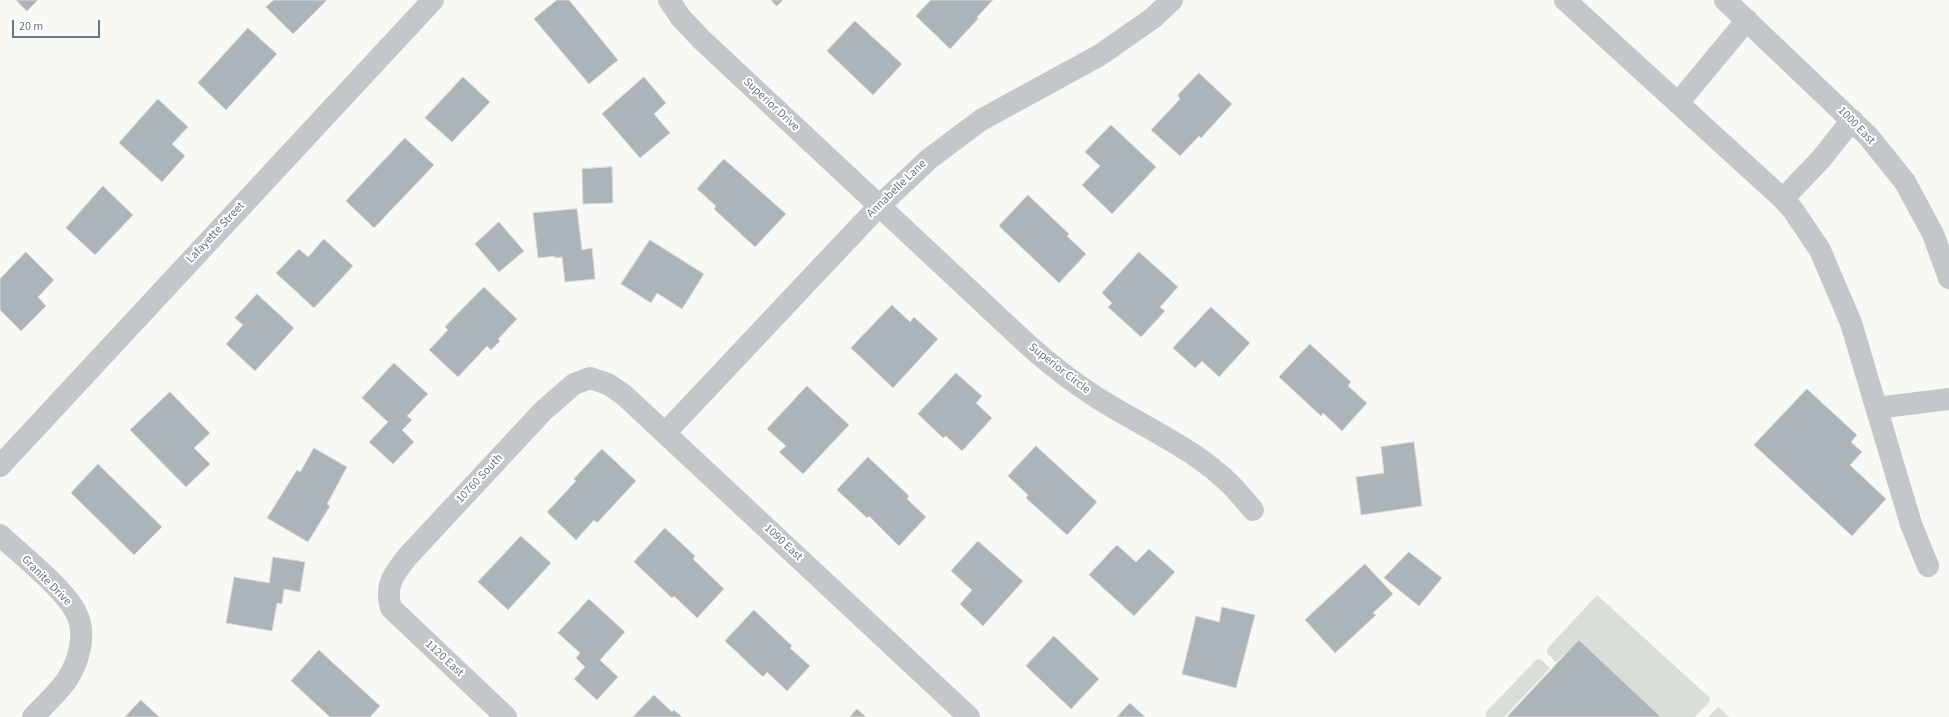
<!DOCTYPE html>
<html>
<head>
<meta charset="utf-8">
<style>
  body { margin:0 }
  #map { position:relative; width:1949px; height:717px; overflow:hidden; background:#f8f8f5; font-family:"Source Sans 3",sans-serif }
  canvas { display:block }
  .scale { position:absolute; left:12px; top:20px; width:88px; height:18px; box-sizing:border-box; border:2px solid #677686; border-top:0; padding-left:5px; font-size:12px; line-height:14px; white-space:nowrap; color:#677686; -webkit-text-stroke:3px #fff; paint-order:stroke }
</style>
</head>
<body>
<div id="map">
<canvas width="1949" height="717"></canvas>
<div class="scale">20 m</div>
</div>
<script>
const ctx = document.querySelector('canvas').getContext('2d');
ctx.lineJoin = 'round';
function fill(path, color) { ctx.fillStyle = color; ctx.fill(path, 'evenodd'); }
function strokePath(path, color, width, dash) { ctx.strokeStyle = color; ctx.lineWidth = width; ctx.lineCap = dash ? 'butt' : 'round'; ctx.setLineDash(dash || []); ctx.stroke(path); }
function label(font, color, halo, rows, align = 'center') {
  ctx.font = font + ' "Source Sans 3",sans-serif'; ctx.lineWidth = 4; ctx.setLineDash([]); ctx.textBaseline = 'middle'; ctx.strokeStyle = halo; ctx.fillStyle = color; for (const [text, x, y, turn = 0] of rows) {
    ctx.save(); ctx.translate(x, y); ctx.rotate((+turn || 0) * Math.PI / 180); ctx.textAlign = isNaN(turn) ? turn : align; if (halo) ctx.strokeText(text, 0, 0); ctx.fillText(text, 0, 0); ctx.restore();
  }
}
const green = new Path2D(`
  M1597,595l113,103 -1,4 -14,15h-35l-81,-76 -23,21 -9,-9v-4z
  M1537,659l4,1 9,8 -46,49h-18v-5z
  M1718,707l11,10h-21z`);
const building = new Path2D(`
  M16,0h22l-11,11z
  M274,0h53l-34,34 -27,-27z
  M557,0h12l49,60 -29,24 -55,-65z
  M771,0h12l-6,6z
  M931,0h62l-16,17 1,2 -28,30 -34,-33z
  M855,21l47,43 -29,31 -46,-44z
  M248,28l29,26 -51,56 -28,-27z
  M1199,73l33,31 -31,34 -2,-2 -19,20 -29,-26 29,-31 -2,-4z
  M463,77l27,25 -38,40 -27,-24z
  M644,77l22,26 -12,11 16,19 -30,25 -38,-44z
  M158,99l30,28 -16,17 13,12 -23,26 -43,-39z
  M1111,125l45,42 -44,47 -30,-29 18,-19 -15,-14z
  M405,138l29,27 -60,63 -28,-27z
  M724,159l62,55 -31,33 -41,-38 2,-3 -19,-17z
  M612,167l1,36 -30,1 -1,-35z
  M103,186l30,29 -38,40 -29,-27z
  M1028,195l41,39 -2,2 19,18 -27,29 -60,-57z
  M577,209l5,41 10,-2 3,31 -30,3 -3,-25 -7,1v-2l-17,2 -5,-45z
  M499,222l25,29 -25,21 -24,-28z
  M324,239l29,27 -39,42 -38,-35 23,-24 9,8z
  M650,240l54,34 -22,35 -25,-16 -6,10 -30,-19z
  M26,252l28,28 -16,17 8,9 -25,25 -21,-21v-31z
  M1139,252l39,35 -18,20 5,4 -24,26 -33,-30 4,-4 -10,-10z
  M484,287l33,32 -19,20 2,2 -9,9 -4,-4 -29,31 -29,-27 19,-20 -3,-3z
  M257,294l37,34 -39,43 -29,-27 17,-19 -8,-7z
  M892,305l18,17 4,-5 24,22 -45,49 -42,-40z
  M1211,307l39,36 -31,34 -17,-16 -7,7 -22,-20z
  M1310,344l41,38 -3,4 19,17 -25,28 -19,-18 -2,3 -42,-39z
  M394,363l34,31 -21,22 5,4 -10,10 12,12 -21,22 -24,-22 19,-20 -26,-24z
  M956,373l26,23 -6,7 16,15 -30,33 -16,-15 -3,2 -25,-24z
  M807,386l42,39 -46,49 -24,-22 7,-6 -19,-17z
  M1807,389l50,46 -6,7 11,10 -12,13 36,34 -34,37 -98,-91z
  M170,392l40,41 -16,15 16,16 -24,23 -56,-57z
  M1414,442l8,64 -61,9 -5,-38 28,-4 -3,-26z
  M1036,446l61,56 -30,33 -41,-37 2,-3 -20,-19z
  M314,448l33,19 -20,37 3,2 -22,36 -41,-24 30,-48 3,2z
  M602,449l34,32 -39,42 -3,-3 -18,20 -29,-28 29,-31 -2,-2z
  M868,457l41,39 -2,3 19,18 -27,29 -30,-30 -2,2 -30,-28z
  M98,464l64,63 -28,28 -63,-62z
  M665,528l30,28 -2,3 31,30 -27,29 -23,-22 -2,2 -38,-36z
  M521,536l30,27 -43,47 -30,-28z
  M978,541l45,40 -40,45 -23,-22 12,-14 -21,-19z
  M1117,545l19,17 13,-13 26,23 -41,44 -45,-41z
  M1409,552l33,26 -23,28 -35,-28z
  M273,557l32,5 -5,30 -16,-3 -2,15 -5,-1 -5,28 -46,-8 8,-46 35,6z
  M1365,564l28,30 -20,19 3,2 -41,38 -30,-33z
  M589,599l36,33 -25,28 18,17 -21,23 -23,-21 11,-12 -9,-9 4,-5 -22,-20z
  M1222,607l33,8 -19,73 -54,-14 14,-58 23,6z
  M754,610l38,36 -2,2 20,18 -23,25 -20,-19 -4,5 -38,-36z
  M1054,636l45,43 -28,30 -45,-43z
  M1579,640l82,77h-154z
  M319,650l61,56 -10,11h-40l-39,-36z
  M654,695l18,17 2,-2 8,7h-49z
  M141,700l18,17h-34z
  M1130,703l15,14h-28z
  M857,709l9,8h-16z`);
const minor = new Path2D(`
  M669,0l12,18 21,22 324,303c22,20 45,38 70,54 45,29 97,50 135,88 8,8 15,17 22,25
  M1565,0l218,199 10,11 27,40 31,73 60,201 17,42
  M1725,0l143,136 37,46 28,52 16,44
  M1678,103l69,-83
  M1783,199l38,-40 31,-39
  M1877,408l72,-9
  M666,432l213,-226 50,-47 52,-39 119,-65 53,-37 19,-18
  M0,466l433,-466
  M0,535c21,20 69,57 78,82 8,20 0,47 -12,64 -9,13 -22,24 -33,36
  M506,717l-115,-109c-7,-23 3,-34 17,-52l135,-145 31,-27 16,-6 18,6 16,11 345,322`);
const streetNames = [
  ["Superior Drive",771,105,43],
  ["1000 East",1856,126,46],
  ["Annabelle Lane",897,189,-44],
  ["Lafayette Street",216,233,-47],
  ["Superior Circle",1059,369,38],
  ["10760 South",480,479,-47],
  ["1090 East",783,543,43],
  ["Granite Drive",46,581,45],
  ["1120 East",444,659,43]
];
fill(green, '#d9dfd6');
fill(building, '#acb4ba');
strokePath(building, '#d9dad7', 1);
strokePath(minor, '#c3c7ca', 22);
label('12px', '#677686', '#fff', streetNames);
</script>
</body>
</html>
